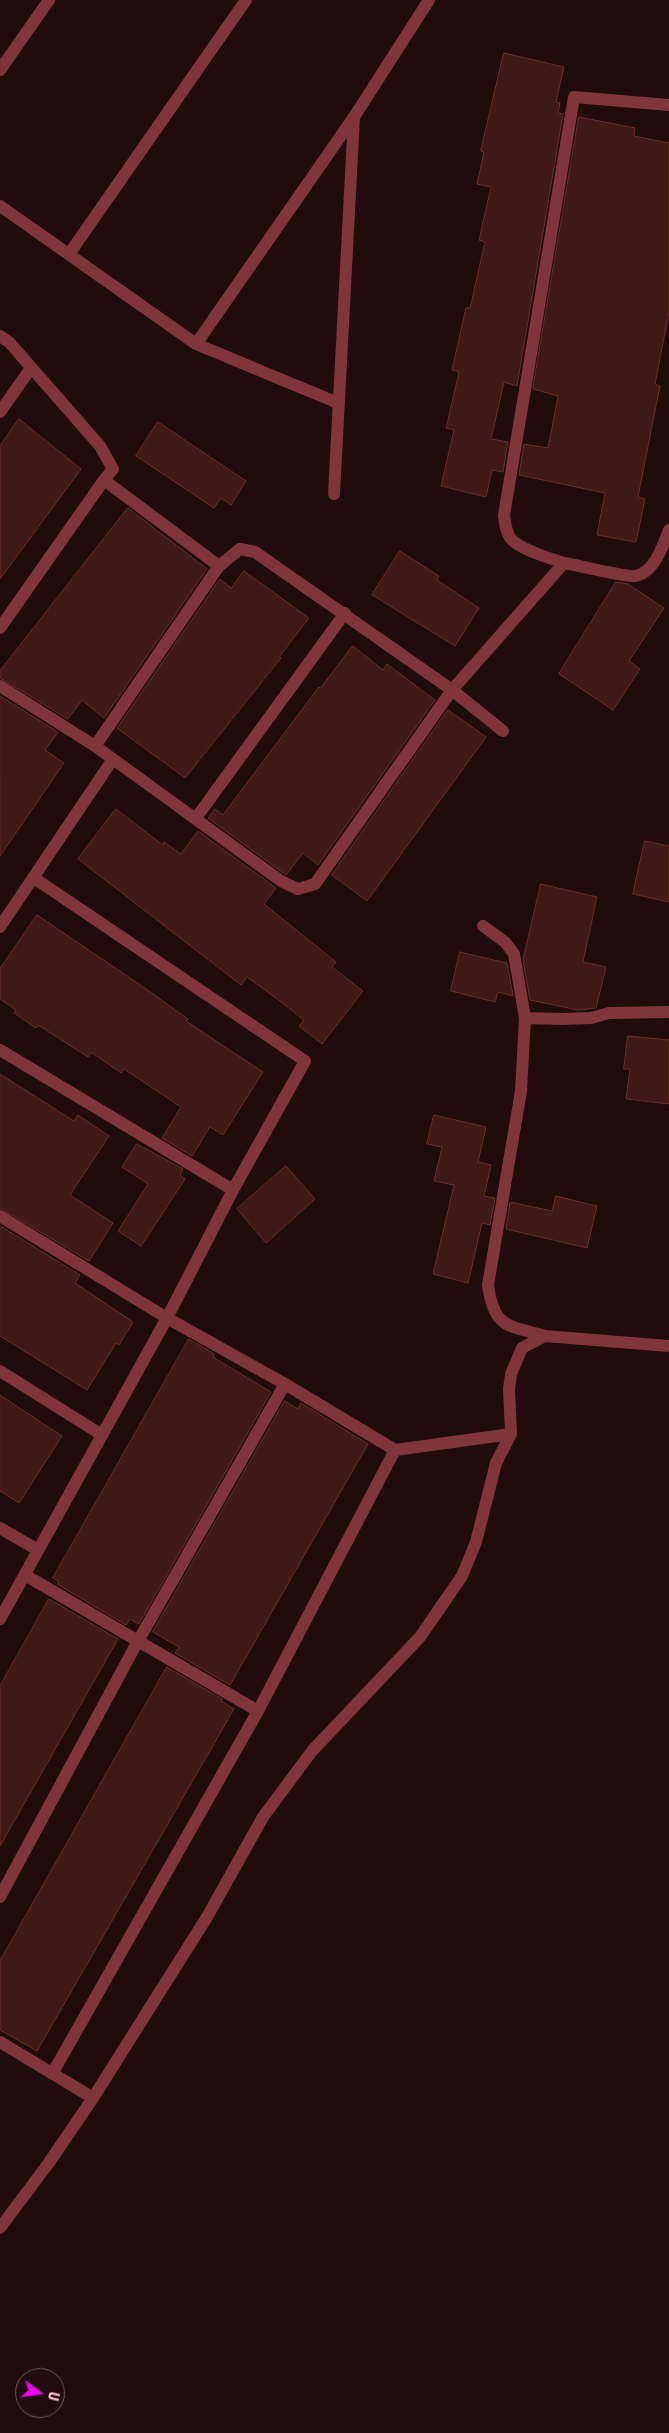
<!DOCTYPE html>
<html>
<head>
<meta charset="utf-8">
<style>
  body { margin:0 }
  #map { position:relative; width:669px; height:2433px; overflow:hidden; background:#1f0c0b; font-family:"Asap Condensed",sans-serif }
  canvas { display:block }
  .north { position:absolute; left:15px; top:2368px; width:50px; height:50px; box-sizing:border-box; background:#1f0c0b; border:1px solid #795857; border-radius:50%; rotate:104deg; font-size:14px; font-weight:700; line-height:20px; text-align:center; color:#ffc9c9 }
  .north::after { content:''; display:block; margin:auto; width:18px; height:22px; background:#f000f4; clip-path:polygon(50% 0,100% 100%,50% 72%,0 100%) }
</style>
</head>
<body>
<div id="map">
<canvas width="669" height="2433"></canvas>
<div class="north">U</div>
</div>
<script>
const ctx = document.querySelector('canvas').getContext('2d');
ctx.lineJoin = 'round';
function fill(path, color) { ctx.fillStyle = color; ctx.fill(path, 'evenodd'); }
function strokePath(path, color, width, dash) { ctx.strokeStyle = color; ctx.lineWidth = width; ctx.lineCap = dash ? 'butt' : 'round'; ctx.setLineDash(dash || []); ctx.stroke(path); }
const building = new Path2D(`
  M504,53l60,14 -8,35 4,1 -2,10 5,1 -46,272 -13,-4 -13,57 17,3 -5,30 -11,-2 -6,27 -45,-11 13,-56 -8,-2 13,-56 -7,-2 14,-62h4l15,-66 -6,-2 12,-53 -14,-3 7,-32 -3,-1z
  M579,117l56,11 -1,8 35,7v169l-14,72 5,2 -22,111 7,2 -9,43 -39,-7 8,-42 -86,-18 5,-31 24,4 10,-52 -25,-7z
  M19,419l62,50 -81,110v-133z
  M158,422l88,59 -15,24 -10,-7 -7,10 -78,-52z
  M128,508l79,61 -103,149 -22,-18 -14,19 -68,-41v-7z
  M400,551l39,25 -2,4 42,28 -24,38 -83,-51z
  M244,571l65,47 -30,39 2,1 -96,120 -68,-50 103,-149 11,9z
  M616,582l12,2 36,24 -35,53 11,8 -27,41 -54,-36z
  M353,646l30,24 4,-6 48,36 -117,165 -15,-12 -17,22 -78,-57 7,-9 8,6 96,-128 1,1z
  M0,696l58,36 -13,18 19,13 -64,93z
  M448,710l38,27 -119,164 -35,-26z
  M116,809l47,36 1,-3 17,12 17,-23 78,57 -12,16 72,58 -4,5 31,24 -41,53 -23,-18 5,-6 -24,-19 -33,-24 -6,8 -163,-126z
  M645,841l24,5v56l-36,-8z
  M541,884l56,13 -14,65 23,5 -10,41 -18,2 -48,-10 -7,-40z
  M37,915l102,69 49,35 -2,2 77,51 -40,63 -13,-8 -18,29 -30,-18 19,-31 -57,-38 -3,4 -30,-21 -3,5 -50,-32 -2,3 -22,-15 2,-3 -16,-11v-30z
  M460,952l47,11 6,33 -15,-4 -3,10 -44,-11z
  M628,1036l41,4v64l-43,-5 4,-30h-6z
  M0,1074l74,47 4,-6 31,21 -39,59 43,28 -24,38 -89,-53z
  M434,1115l52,12 -8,35 13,3 -7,31 11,2 -5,27 -8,-2 -14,60 -35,-9 21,-89 -20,-4 8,-34 -15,-3z
  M137,1144l46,25 -3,6 5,4 -44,67 -23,-15 30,-47 -26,-17z
  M286,1166l29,33 -49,44 -29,-34z
  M556,1196l41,10 -10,42 -81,-19 4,-27 42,9z
  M0,1226l80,49 -5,8 58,39 -14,23 -3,-2 -29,47 -87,-54z
  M189,1339l25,15 -1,3 58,35 -132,232 -9,-5 -4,6 -69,-41 2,-2 -6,-4z
  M0,1395l62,41 -43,67 -19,-12z
  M285,1401l13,8 3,-6 67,41 -138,241 -55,-32 4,-6 -26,-15z
  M49,1599l69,40 -118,207v-160z
  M167,1667l55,32 -1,2 13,8 -197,342 -37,-21v-69z`);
const minor = new Path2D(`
  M0,70l49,-70
  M0,206l196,138 142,59
  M69,254l177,-254
  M0,336l9,6 91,104 13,23 -9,11 115,86 21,-17 15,3 197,138 51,41
  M196,344l158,-227 75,-117
  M0,412l31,-44
  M334,494l20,-377
  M564,563c-15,-5 -39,-12 -51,-22 -7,-6 -8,-18 -9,-26l70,-418 95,8
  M0,628l104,-148
  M0,686l95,60 186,135 17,8 17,-5 137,-194 112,-127c13,2 61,14 71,13 19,-3 28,-30 34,-46
  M95,746l124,-180
  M196,818l149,-205
  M483,926l22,16 9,12 11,64 37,1 29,-1 18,-5 60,-1
  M0,927l113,-168
  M525,1018l-4,73 -33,194c6,44 20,40 57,51
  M0,1050l233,140
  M0,1216l167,102 118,66 110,66
  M0,1371l102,64
  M0,1528l38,22
  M25,1575l233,136
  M0,1619l167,-301 66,-128 72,-129 -271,-183
  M0,1897l138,-256 147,-257
  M0,2042l93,56
  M52,2074l206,-363 137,-261 116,-16
  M0,2228l48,-64 45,-66 114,-181 56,-100 49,-66 108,-114 42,-61 14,-34 20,-79 15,-29 -2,-45 2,-15 11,-26 23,-12 124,10`);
fill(building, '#401a17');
strokePath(building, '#6d2e28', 1);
strokePath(minor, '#80353a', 12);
</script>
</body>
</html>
